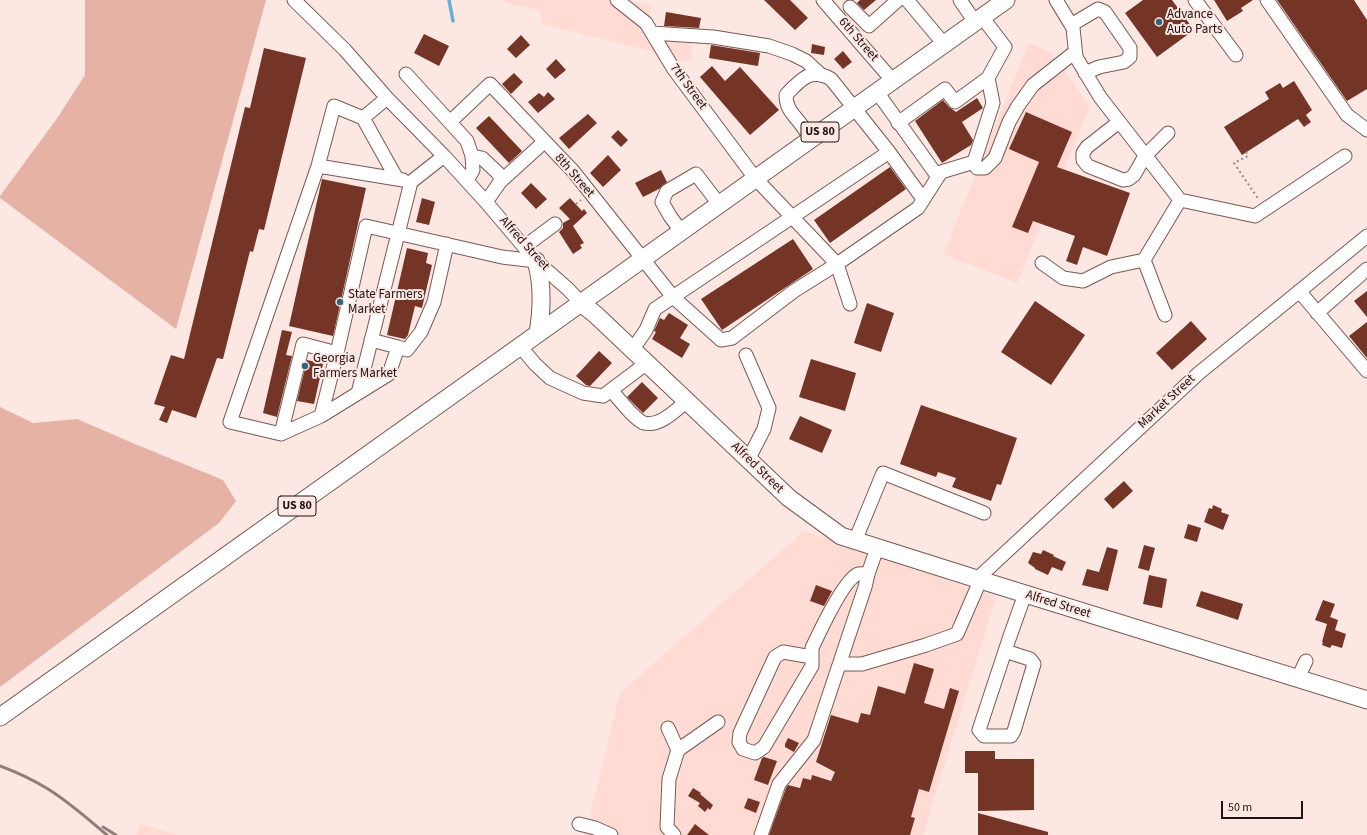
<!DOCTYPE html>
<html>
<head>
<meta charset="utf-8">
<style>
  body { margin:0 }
  #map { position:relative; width:1367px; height:835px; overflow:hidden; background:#fde7e2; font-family:"Source Sans 3",sans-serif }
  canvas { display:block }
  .scale { position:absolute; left:1221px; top:801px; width:82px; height:18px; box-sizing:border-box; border:2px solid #1f1210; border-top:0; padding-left:5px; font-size:12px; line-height:14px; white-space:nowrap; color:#1f1210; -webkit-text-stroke:3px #fde7e2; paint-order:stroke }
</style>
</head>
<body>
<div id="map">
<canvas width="1367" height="835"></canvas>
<div class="scale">50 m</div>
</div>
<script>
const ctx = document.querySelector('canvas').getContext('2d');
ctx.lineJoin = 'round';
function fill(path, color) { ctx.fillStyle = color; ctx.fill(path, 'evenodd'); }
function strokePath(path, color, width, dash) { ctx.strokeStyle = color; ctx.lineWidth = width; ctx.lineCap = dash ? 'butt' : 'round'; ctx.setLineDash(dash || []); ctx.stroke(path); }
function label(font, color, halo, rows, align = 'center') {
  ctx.font = font + ' "Source Sans 3",sans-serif'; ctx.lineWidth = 4; ctx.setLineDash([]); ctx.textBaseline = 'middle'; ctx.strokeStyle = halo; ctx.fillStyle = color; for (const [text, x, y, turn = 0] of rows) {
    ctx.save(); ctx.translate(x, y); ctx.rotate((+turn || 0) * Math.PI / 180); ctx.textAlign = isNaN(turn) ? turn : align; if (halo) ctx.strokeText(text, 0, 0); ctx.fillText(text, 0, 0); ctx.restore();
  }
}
const built = new Path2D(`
  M502,0h121l29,5 -7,27 47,9 -1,20h-18l-26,-11 -105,-26 -3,-14 -26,-5z
  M1029,43l23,10 38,53 -73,177 -74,-29z
  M804,531l192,66 -73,238h-338l35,-142z
  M140,824l39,11h-43z`);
const green = new Path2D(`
  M85,0h181l-90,329 -176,-131v-2l58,-79 27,-42z
  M0,407l33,16 44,-4 58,25 88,36 13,21 -17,22 -219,164z`);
const stream = new Path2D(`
  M449,0l4,21`);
const building = new Path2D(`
  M764,0h26l18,18 -13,12z
  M860,0h16l-12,10 -7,-7z
  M1143,0h29l22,30 -37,27 -32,-44z
  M1214,0h39l-12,8 2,3 -16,10z
  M1277,0h77l13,20v69l-20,12z
  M666,12l35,6 -2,10 -35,-2z
  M424,34l25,12 -10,20 -25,-13z
  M521,35l9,10 -14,13 -9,-9z
  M812,44l13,3 -1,8 -13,-2z
  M711,45l49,8 -2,13 -49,-8z
  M264,48l42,10 -42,172 -5,-1 -6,23 -3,-1 -27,108 -6,-1 -21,60 -24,-8 -5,13 -8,-3 6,-13 -11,-3 17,-49 13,4 61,-252 5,1z
  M843,51l9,11 -9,7 -9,-10z
  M556,59l10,11 -11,9 -9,-10z
  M712,66l13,15 15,-14 39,43 -29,25 -50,-58z
  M514,73l9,9 -12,12 -9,-10z
  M1294,81l18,29 -6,5 5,7 -7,5 -6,-8 -56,36 -18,-28 45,-28 -4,-7 15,-9 3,5z
  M548,92l7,7 -17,14 -10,-11 11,-9 5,4z
  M977,98l6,10 -21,14 11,18 -2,5 -29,18 -27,-42 28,-21 6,7 7,5z
  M1026,112l46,20 -15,35 73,26 -23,63 -24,-9 -6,18 -11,-4 9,-25 -42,-15 -5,12 -16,-6 27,-65 -30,-13z
  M588,114l9,9 -28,26 -10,-11z
  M489,116l33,35 -13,12 -33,-35z
  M618,130l10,10 -7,7 -10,-10z
  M608,155l13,15 -18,17 -13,-14z
  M890,167l16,22 -76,54 -16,-23z
  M661,170l6,12 -8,7 -16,8 -8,-14z
  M322,179l44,9 -33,148 -44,-10z
  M531,183l16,16 -11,10 -15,-16z
  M422,198l13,4 -6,23 -13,-3z
  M570,198l12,13 2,-2 3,4 -14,13 11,17 -4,2 2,3 -9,6 -14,-22 4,-4v-5l7,-4 -11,-11z
  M793,239l20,30 -91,61 -21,-31z
  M407,248l21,5 -2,10 6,2 -10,43 -7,-2 -7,29 -3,4 -18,-4z
  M1367,291v26l-13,-16z
  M1035,301l50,34 -34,50 -50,-33z
  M867,303l27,10 -13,39 -27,-9z
  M669,313l19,12 -8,13 10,6 -8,14 -30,-19 4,-7 -2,-1 6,-13 4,2z
  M1191,321l16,18 -35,31 -16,-17z
  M1367,322v36l-18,-22z
  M282,330l10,2 -6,23 6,1 -15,61 -14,-4z
  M599,351l13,12 -22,23 -4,-1 -10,-9z
  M811,359l45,14 -11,38 -46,-14z
  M307,360l16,4 -9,40 -17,-3z
  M642,382l16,16 -15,15 -16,-16z
  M921,405l96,33 -16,47 -4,-1 -6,17 -39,-14 4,-9 -18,-6 -2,5 -36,-13z
  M800,416l32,14 -10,23 -33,-14z
  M1124,481l9,10 -20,18 -9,-10z
  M1213,505l9,4 -1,3 8,3 -6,15 -19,-8 5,-14 3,1z
  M1188,524l13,4 -4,14 -13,-4z
  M1144,545l11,3 -6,23 -11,-3z
  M1107,547l11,3 -10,41 -26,-6 5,-16 12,3z
  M1043,550l11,5 -1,1 13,6 -4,9 -10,-4 -4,8 -13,-6v-1l-7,-5 5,-11 8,2z
  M1149,575l18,4 -5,29 -19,-4z
  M816,585l16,6 -8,15 -14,-5z
  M1201,591l42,13 -5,16 -42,-14z
  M1323,600l12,4 -5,13 8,3 -3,10 11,4 -4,14 -10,-3 -2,3 -8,-3 1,-3h-1l5,-18 -12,-4z
  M914,663l20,6 -10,34 20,6 6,-21 9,3 -30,101 -10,-3 -8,28 4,1 -5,17h-141l17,-47 2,-3 12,3 3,-10 8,2 1,-5 19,6 4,-9 -19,-10 15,-47 27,8 3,-10 9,2 8,-29 27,8z
  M788,738l11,5 -5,9 -9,-5v-3z
  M965,751h30v8h39v51l-56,1v-38h-13z
  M764,757l13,4 -9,24 -14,-5 8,-22z
  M693,788l8,5 -1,1 13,11 -3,5 -2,-2 -3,4 -7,-6 2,-3 -12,-7z
  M748,798l12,4 -4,11 -12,-5z
  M978,813l70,19v3h-70z
  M695,824l14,11h-22z`);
const path = new Path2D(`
  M1246,152l2,4 -14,7 25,37
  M576,204l5,-4`);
const minor = new Path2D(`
  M294,0l51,50 42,48 57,58 42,46 50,59 32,28 13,14
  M617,0l29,23 27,45 82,110 82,86 13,40
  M823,0l70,81
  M907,0l37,44
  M960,0l15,22
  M1056,0l17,28 3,29 24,40 80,103 75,16 90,-60
  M1195,0l41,55
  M1267,0l80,115 20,15
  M850,7l19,19 29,-26
  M1071,25l27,-16 7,3 25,36v9l-6,5 -25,5 -14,6
  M652,33l61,4 56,9 23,8 14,7 13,12
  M406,74l61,67 5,15 1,14 -6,11
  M877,92l61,85
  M387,98l-24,20 34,61
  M363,118l-29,-12 -16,60 -88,256 51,12 40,-18 68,-42 9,-27 9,3 14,-18 13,-30 13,-58
  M450,122l40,-38 83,87 100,126 48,43 11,-2 62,-47 43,-27 81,-56 23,-36 33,-10 19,-59 -5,-25 17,-31 -23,-30
  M1119,122l-32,25 -4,6v7l5,6 35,14 6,-1 5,-4 11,-19 23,-23
  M898,123l47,-34 10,13 33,-24
  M889,152l34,47
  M472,156l10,2 18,17v7l-14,20
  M974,162l3,6h8l10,-10 14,-36 9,-16 15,-21 42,-33
  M318,166l85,14
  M500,182l44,-40
  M681,231l-11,-15 -8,-14 5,-11 29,-17 23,30
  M524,247l31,-23
  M1042,263l21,15 20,3 28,-14 33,-7
  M1299,291l68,80
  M1317,313l50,-44
  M1165,315l-21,-55 36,-60
  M371,340l27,7
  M520,346l15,18 15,14 33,15 20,3 44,-33
  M633,349l13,-19 9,-21 234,-157 -58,-73c-20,-12 -31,1 -45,16 0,13 6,18 14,28 4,5 7,10 11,16
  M746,355l23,53 -5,21 -16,31
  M611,390c7,8 24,30 33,33 16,4 32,-13 43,-22
  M358,393l53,-211 33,-26
  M321,416l16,-63 29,-127 136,31 34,4
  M281,434l22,-90 34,9
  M855,541l28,-68 101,40
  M977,579l222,-206 168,-137
  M1005,651l25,8 4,5 -20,67 -3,5h-27l-5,-6 30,-91 16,-45
  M812,657l-29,-5 -8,5 -35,76 -1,9 4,7 12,4 9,-6 48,-81v-18c7,-15 32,-69 46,-74 2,-1 7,0 10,0
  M840,664h22l64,-19 31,-11 23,-53
  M1298,678l8,-17
  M668,728l10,22
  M579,824l16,4 16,7
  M674,835l-7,-8 2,-48 9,-29 40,-28
  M761,835l18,-51 35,-44 51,-153 3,-13 9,-26`);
const major = new Path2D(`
  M536,261c7,23 6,48 2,72
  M581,303l15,12 193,183 52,38 136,43 390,121
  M0,717l1006,-717`);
const rail = new Path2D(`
  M0,766c16,6 33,14 48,23 21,13 40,30 59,46
  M103,827l13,8`);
const markers = [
  [1159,22,4,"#2d6680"],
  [340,302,4,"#2d6680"],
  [305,366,4,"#2d6680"]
];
const shields = [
  [820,132,38],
  [297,506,38]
];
const shieldNames = [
  ["US 80",820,132],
  ["US 80",297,506]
];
const poiNames = [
  ["Advance",1167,15],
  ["Auto Parts",1167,30],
  ["State Farmers",348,295],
  ["Market",348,310],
  ["Georgia",313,359],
  ["Farmers Market",313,374]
];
const streetNames = [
  ["6th Street",858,40,49],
  ["7th Street",688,87,54],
  ["8th Street",574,176,49],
  ["Alfred Street",524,244,48],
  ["Market Street",1167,402,-43],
  ["Alfred Street",757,468,44],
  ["Alfred Street",1058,605,17]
];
fill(built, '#ffdbd3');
fill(green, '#e6b2a6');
strokePath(stream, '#63b2d7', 3.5);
fill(building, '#743426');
strokePath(minor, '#785a53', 15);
strokePath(major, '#785a53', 19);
strokePath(path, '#9c8a86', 2, [2, 3]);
strokePath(minor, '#fff', 13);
strokePath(major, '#fff', 17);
strokePath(rail, '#8f7d7a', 3);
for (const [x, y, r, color] of markers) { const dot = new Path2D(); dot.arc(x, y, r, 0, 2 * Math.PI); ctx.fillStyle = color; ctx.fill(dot); strokePath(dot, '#fde7e2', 1.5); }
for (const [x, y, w] of shields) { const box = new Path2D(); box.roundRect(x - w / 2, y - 10, w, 20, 3); ctx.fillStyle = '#fde7e2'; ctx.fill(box); strokePath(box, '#1f1210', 1); }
label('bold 12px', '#1f1210', null, shieldNames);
label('13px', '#1f1210', '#fde7e2', poiNames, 'left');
label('13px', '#1f1210', '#fde7e2', streetNames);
</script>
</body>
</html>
